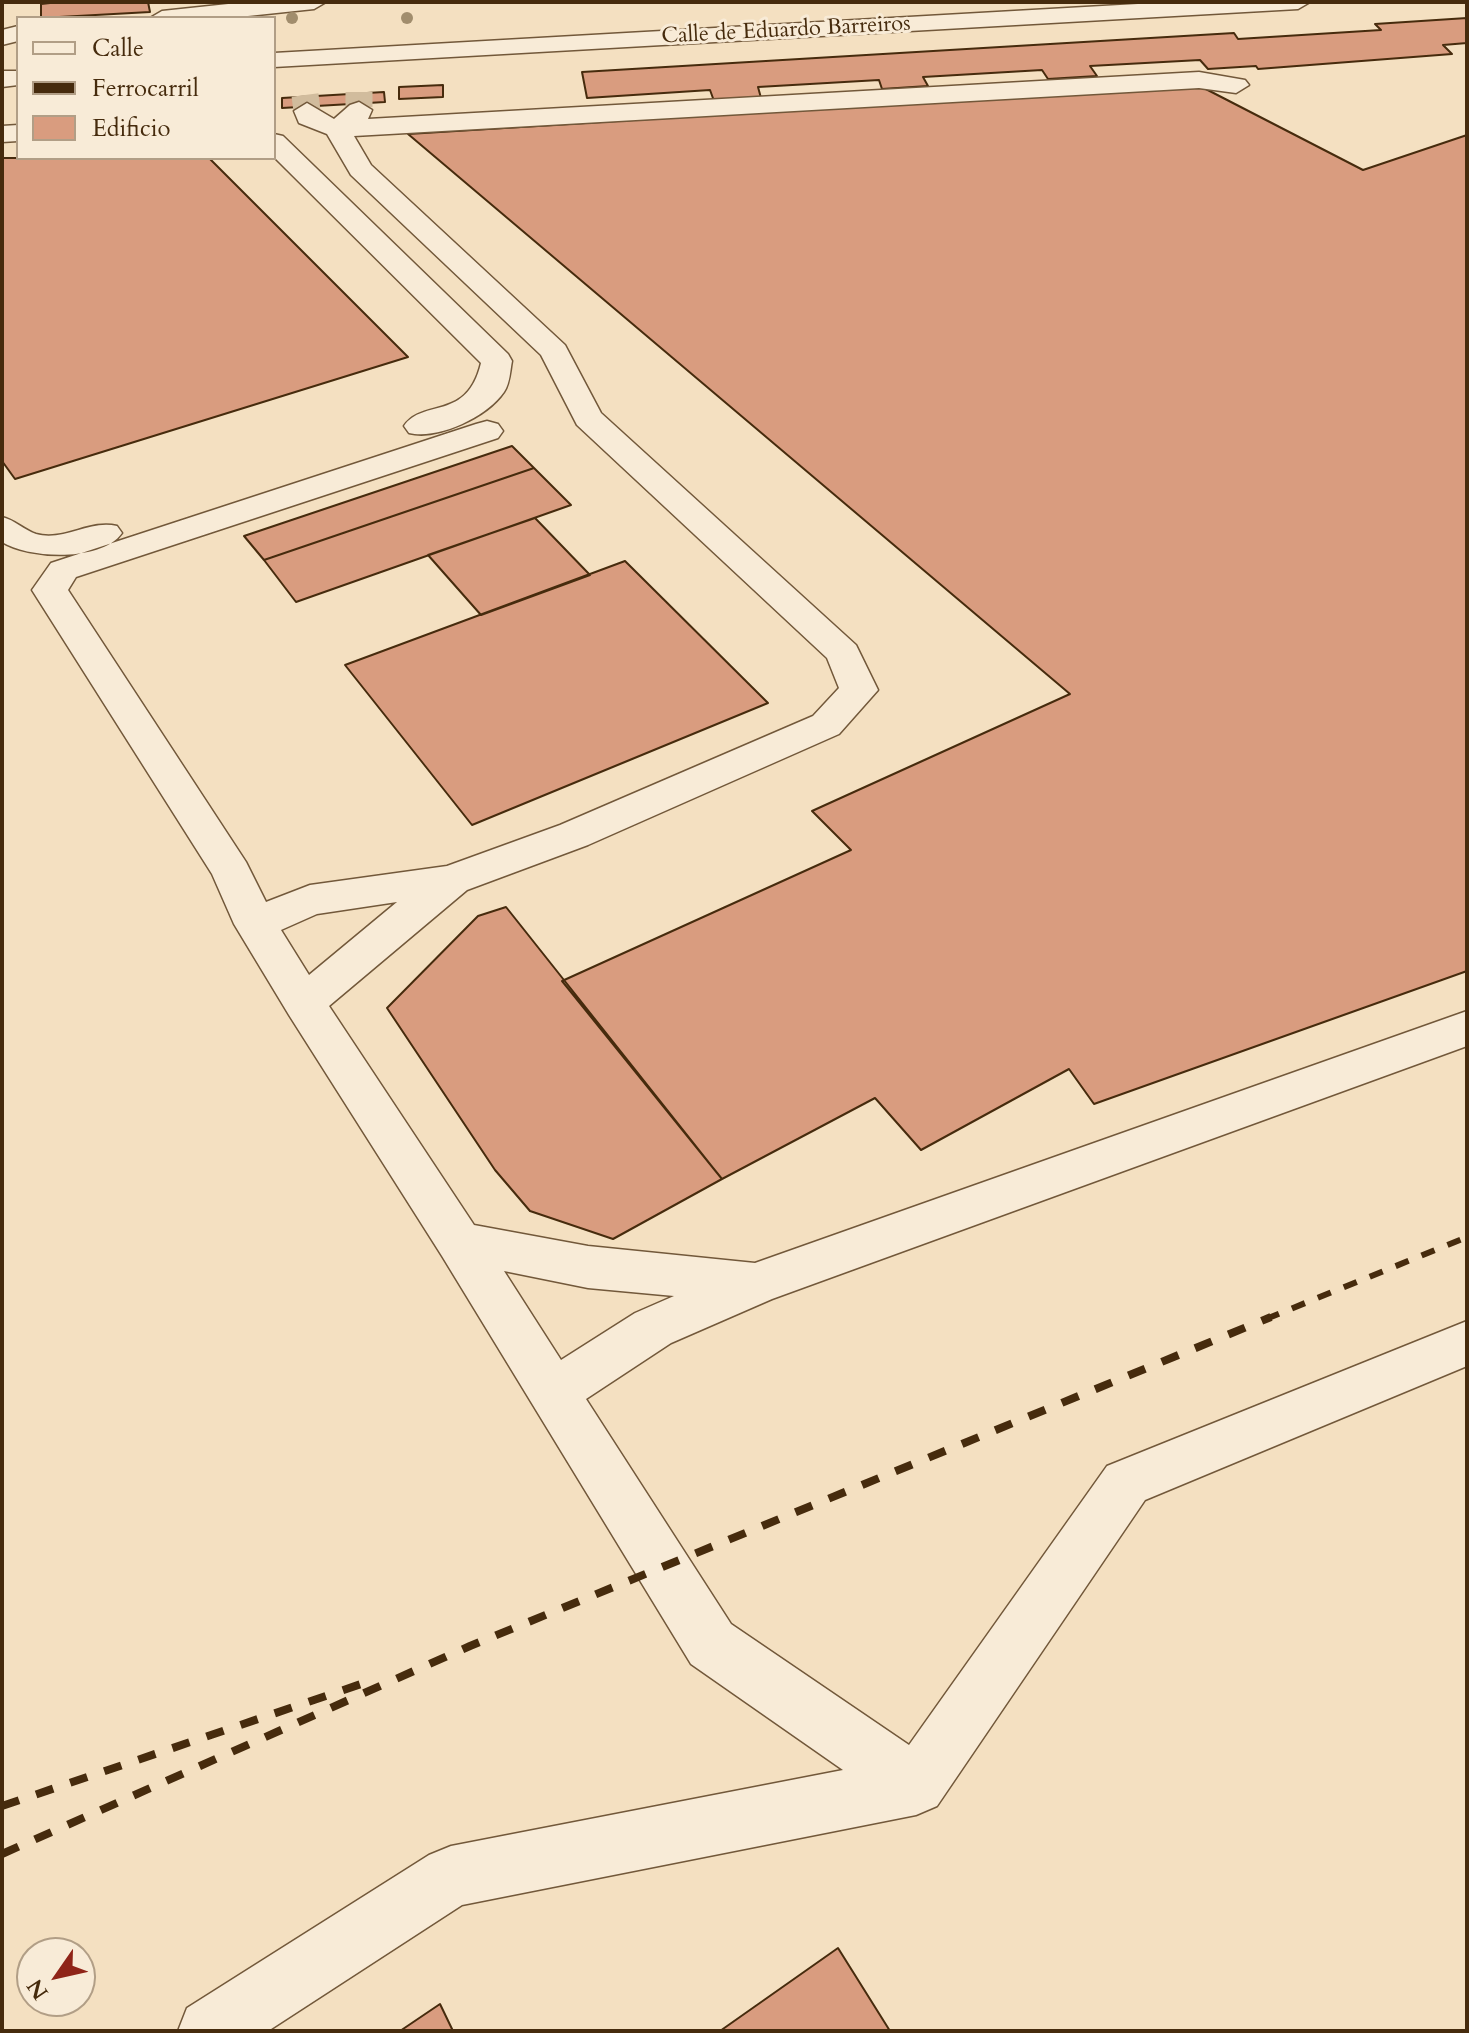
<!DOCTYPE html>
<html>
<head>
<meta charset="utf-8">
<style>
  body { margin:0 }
  #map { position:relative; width:1469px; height:2033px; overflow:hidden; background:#f4e0c1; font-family:Cardo,serif }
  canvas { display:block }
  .frame { position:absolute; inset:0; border:4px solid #462b0d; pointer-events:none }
  .legend { position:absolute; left:16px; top:16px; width:260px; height:144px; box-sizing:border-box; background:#f8ebd7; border:2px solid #b19e86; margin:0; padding:10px 14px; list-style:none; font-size:24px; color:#462b0d }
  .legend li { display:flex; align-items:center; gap:16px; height:40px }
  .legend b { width:40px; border:2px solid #b19e86 }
  .north { position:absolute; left:16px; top:1937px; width:80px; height:80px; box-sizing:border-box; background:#f8ebd7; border:2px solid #b19e86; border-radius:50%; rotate:236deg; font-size:22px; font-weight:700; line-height:32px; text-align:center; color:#462b0d }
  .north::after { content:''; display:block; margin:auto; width:28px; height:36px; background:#8f2418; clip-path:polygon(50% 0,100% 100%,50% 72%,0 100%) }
</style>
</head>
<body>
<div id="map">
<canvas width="1469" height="2033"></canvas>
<div class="frame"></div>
<ul class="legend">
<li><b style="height:10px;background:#f8ebd7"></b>Calle</li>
<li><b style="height:10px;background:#462b0d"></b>Ferrocarril</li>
<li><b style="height:22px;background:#d99c7f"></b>Edificio</li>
</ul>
<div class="north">N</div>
</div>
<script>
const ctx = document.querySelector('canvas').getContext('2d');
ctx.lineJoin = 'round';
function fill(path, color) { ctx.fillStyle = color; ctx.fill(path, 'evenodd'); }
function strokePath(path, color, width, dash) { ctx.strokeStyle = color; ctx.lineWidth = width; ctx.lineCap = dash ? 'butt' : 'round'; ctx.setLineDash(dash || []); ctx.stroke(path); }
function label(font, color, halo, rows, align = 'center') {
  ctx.font = font + ' Cardo,serif'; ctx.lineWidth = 6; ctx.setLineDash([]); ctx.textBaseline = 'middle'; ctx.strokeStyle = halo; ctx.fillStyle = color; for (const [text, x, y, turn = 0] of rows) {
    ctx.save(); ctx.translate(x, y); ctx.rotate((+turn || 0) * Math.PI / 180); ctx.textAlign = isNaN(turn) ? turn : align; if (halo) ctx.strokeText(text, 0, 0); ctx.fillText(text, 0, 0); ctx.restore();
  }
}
const building = new Path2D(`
  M59,2h89l2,10 -109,6v-14z
  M1467,18v25l-24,2 9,9 -194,15 -2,-3 -48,3 -8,-9 -110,6 7,10 -49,3 -6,-9 -119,7 5,9 -46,3 -3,-9 -121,7 3,11 -47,3 -4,-11 -123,8 -5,-26 652,-39 4,6 143,-9 -6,-6z
  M443,85v12l-44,2v-12z
  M1198,85l165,85 104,-35v836l-373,133 -25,-35 -148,81 -46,-52 -153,81 -160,-198 289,-131 -39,-39 258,-117 -662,-560z
  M384,92l1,10 -103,6v-10z
  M2,158h207l199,199 -393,122 -13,-18z
  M512,446l22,22 -270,92 -20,-24z
  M534,468l37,37 -275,97 -32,-42z
  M535,518l55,57 -109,40 -53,-60z
  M625,561l143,142 -296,122 -127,-160z
  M506,907l216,272 -109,60 -83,-28 -35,-41 -108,-162 91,-92z
  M838,1948l52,83h-170z
  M440,2004l13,27h-53z`);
const minorTunnel = new Path2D(`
  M359,92v15
  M305,95l2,16`);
const minor = new Path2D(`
  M247,2h79l-12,7 -85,9h-79l12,-7z
  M1173,2h137l-12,7 -1024,58v-14z
  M18,26v15l-16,4v-15z
  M2,71h16v14l-16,2z
  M1199,72l46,8 4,5 -13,8 -37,-5 -845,48 17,29 194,180 36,68 255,232 22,45 -39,44 -251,111 -121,45 -138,116 145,219 114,21 167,17 712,-252v35l-695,253 -101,44 -85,56 145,225 178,121 198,-279 360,-145v45l-322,134 -208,306 -21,9 -454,90 -194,126h-90l9,-23 242,-153 22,-9 392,-76 -152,-106 -249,-408 -153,-241 -55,-91 -22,-50 -180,-284 19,-27 425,-139 11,-3 11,3 5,7 -5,7 -422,139 -8,13 178,272 20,40 44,-17 137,-19 113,-41 253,-109 26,-28 -12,-30 -250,-233 -36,-70 -190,-180 -24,-41 -28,-11 -5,-12 13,-8 27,16 16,-14 9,-3 13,8 -4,9zM397,902l-88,73 -28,-45 36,-16zM504,1271l84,17 86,8 -39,17 -74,47z
  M18,125v16l-16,1v-16z
  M274,134l9,2 225,218 4,7c-2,10 -2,22 -8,31 -17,25 -66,48 -95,41l-5,-7c19,-28 63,-4 77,-63l-207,-206z
  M2,517c13,3 22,13 34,17 28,8 54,-15 81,-8l5,7c-20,29 -93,26 -120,9z`);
const railFar1 = new Path2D(`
  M1266,1319l201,-82`);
const rail = new Path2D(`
  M2,1806l362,-123
  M2,1854l468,-208 801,-329`);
const trees = [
  [292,18],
  [407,18]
];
const farStreetnames = [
  ["Calle de Eduardo Barreiros",786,31,-3]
];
fill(building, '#d99c7f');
strokePath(building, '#462b0d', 2);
strokePath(minorTunnel, '#d1bc9d', 27, [27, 13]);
strokePath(minor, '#72583a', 3);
fill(minor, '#f8ebd7');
strokePath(railFar1, '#462b0d', 6, [14, 14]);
strokePath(rail, '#462b0d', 8, [18, 18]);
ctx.fillStyle = '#a18d6d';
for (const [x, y] of trees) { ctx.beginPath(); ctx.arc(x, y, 6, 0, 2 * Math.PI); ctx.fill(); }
label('22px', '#462b0d', '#f8ebd7', farStreetnames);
</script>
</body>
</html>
